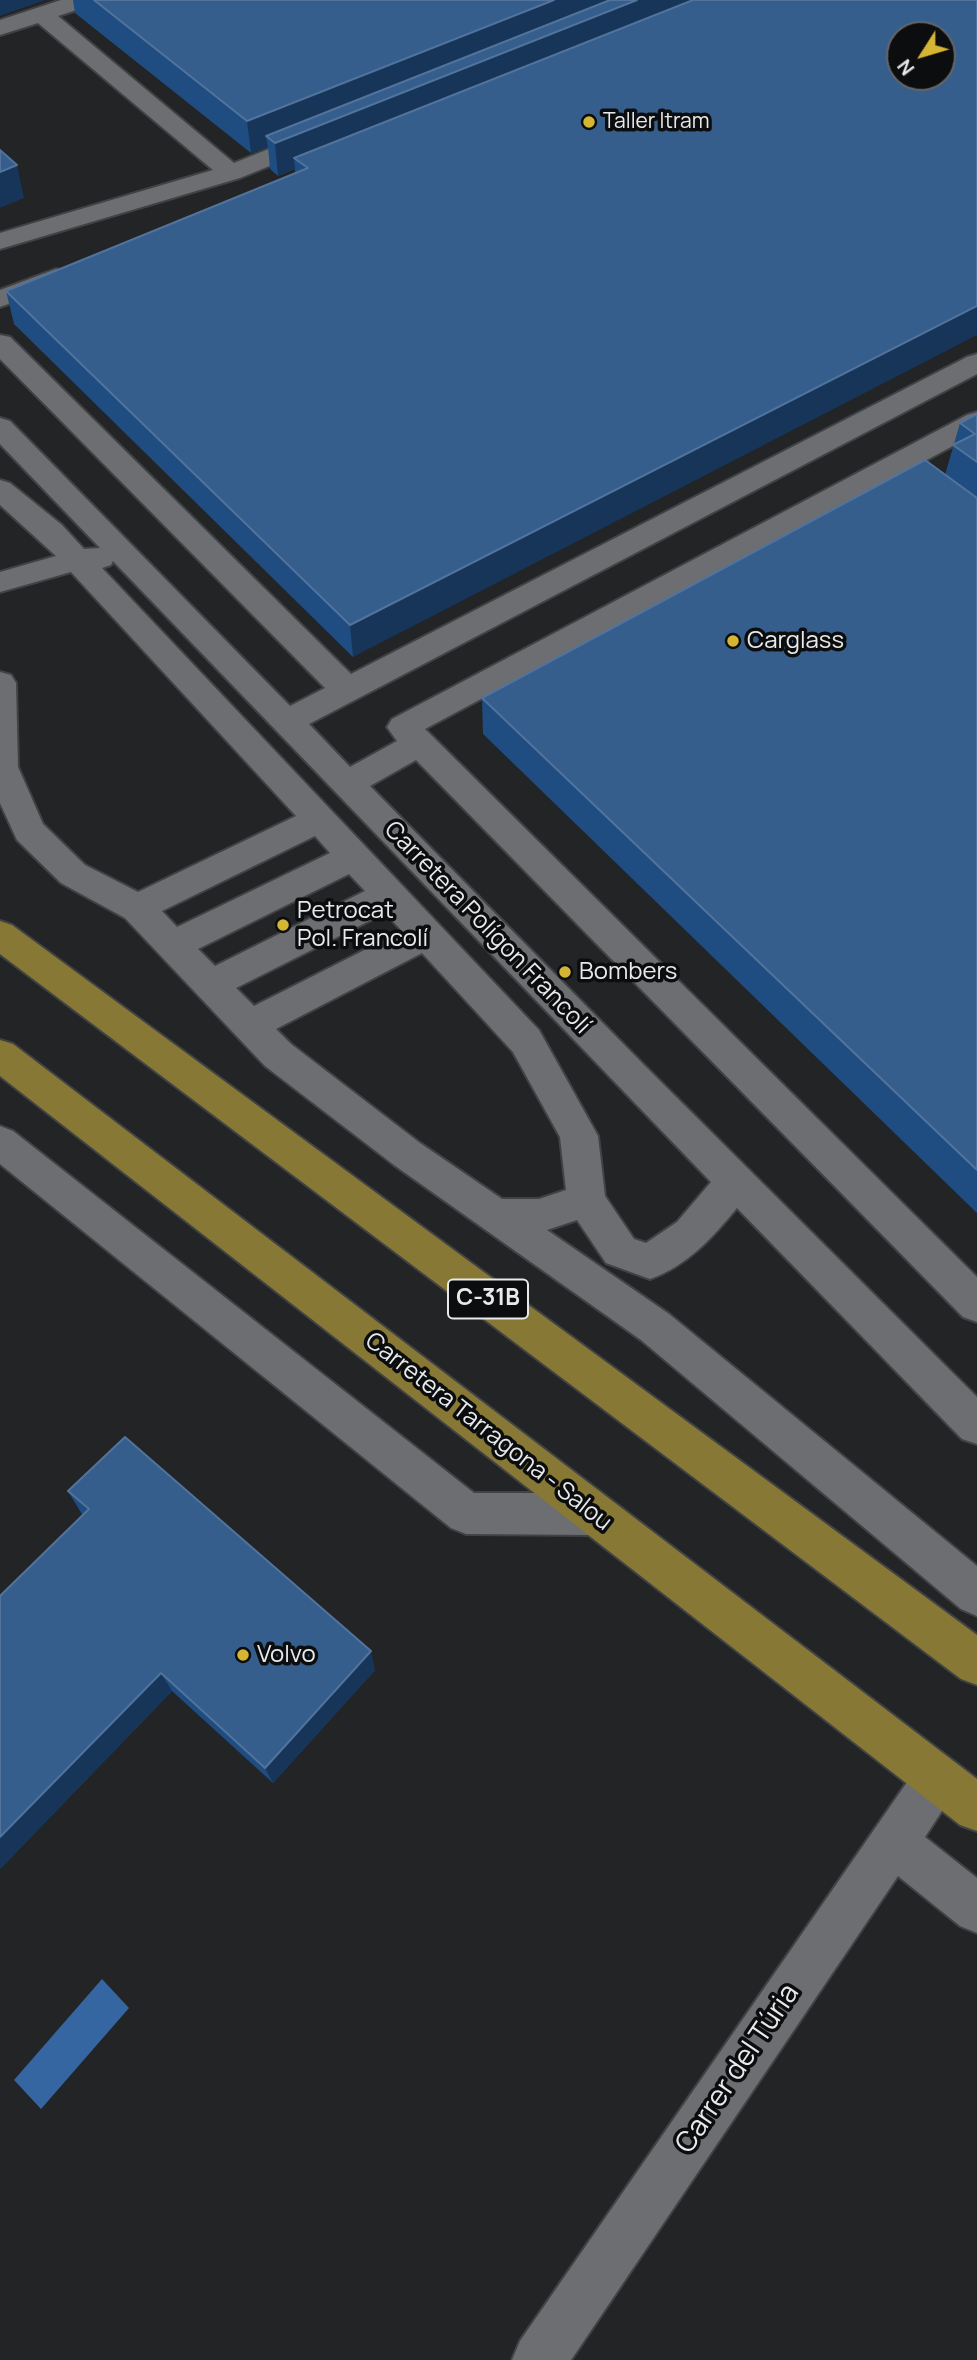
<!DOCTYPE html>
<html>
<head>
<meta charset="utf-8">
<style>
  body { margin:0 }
  #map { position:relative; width:977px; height:2360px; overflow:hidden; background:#222426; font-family:Manrope,sans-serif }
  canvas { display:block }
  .north { position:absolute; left:886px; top:21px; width:70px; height:70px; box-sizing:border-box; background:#0c0d0e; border:2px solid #646566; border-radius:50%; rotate:233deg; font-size:19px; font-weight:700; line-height:28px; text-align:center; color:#e8e9eb }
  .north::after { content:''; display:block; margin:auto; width:24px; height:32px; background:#d5b534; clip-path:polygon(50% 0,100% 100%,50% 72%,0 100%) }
</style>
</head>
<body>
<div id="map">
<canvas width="977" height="2360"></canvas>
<div class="north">N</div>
</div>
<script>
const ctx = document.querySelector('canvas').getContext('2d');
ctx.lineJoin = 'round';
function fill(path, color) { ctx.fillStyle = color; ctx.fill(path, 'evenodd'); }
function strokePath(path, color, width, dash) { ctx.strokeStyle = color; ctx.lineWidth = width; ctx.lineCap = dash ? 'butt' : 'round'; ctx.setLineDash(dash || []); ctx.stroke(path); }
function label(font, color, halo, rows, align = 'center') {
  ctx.font = font + ' Manrope,sans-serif'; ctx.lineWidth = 7; ctx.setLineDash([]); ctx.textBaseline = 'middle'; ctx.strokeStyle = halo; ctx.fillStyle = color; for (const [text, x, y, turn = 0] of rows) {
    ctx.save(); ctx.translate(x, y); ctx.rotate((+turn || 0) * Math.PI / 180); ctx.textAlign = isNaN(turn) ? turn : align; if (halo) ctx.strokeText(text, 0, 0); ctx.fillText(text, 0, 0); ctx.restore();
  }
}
const water = new Path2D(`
  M102,1979l27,29 -88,101 -27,-29z`);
const minor = new Path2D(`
  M61,0h34l-3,5 -34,11 176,147 74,-30 9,-2 9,2 3,5 -3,5 -86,35 -240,71v-16l213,-63 -175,-147 -38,12v-15z
  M56,269l9,2 4,6 -4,6 -65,24v-17z
  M0,335l10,2 341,337 616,-317 10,-3v20l-668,350 41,43 47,-26 -10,-14 5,-8 575,-304 10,-3v21l-552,296 552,548v45l-14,-5 -547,-557 -46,26 274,279 333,332v47l-15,-5 -225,-231c-25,30 -50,58 -87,71l-44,-16 -29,-43 -30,10 122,84 308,252v50l-16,-7 -320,-269 -247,-175 -129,-99 -140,-148 -64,-35 -44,-43 -17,-37v-131l11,3 5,8 2,84 25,57 42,41 53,27 158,-76 -225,-244 -71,20v-20l56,-16 -56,-51v-25l10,3 52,42 22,24 16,-1 -100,-104v-26l10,3 280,285 35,-18 -325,-329zM113,561l598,621 -34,40 -31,21 -12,-4 -29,-43 -7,-60 -59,-106 -437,-462 9,-3zM315,836l15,17 -153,74 -15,-16zM349,874l16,17 -150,75 -17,-17zM385,913l17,18 -148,75 -18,-18zM422,953l91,99 47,85 6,53 -27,9h-37l-82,-56 -129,-99 -15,-15z
  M0,1126l13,5 461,362h120l15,6 6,15 -6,15 -15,6 -128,-1 -15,-6 -451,-364z
  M937,1755l16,7 7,16 -7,16 -28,43 52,41v55l-17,-7 -62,-50 -327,484h-59l8,-19 401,-579z`);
const major = new Path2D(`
  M0,921l12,4 965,710v50l-16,-6 -961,-725z
  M0,1040l13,4 964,735v52l-17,-6 -960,-749z`);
const wall = new Path2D(`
  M73,0h904l-624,657 -339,-333 -8,-33 289,-118v-4l-17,7 -8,-7 -2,-22 -17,6 -176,-140z
  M977,414v799l-494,-479 -1,-36 463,-223 15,-52z
  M68,1491l307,179 -102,113 -101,-92 -172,178v-273l83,-80z`);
const shadedWall = new Path2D(`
  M0,0h45l-45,16z
  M554,0h162l-422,158 1,11 -17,7 -3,-33 -9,-7 2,11 -17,6 -4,-32z
  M17,165l7,33 -24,10v-36z
  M977,306v29l-624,322 -3,-32z
  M371,1651l4,19 -102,113 -8,-15z
  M161,1673l11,18 -172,178v-32z`);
const building = new Path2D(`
  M94,0h460l-307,121z
  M610,0h27l-362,143 -9,-7z
  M693,0h284v306l-627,319 -344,-334 302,-123 -14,-10zM900,35h42v42h-42z
  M0,150l17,15 -17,7z
  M977,414v48l-24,-17 22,-11 -15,-11z
  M925,460l52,38v672l-495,-472z
  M125,1437l246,214 -106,117 -104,-95 -161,164v-241l89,-87 -21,-18z`);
const markers = [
  [589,122,7,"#d5b534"],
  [733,641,7,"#d5b534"],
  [283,925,7,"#d5b534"],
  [565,972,7,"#d5b534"],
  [243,1655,7,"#d5b534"]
];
const farPoinames = [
  ["Taller Itram",603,122]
];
const shields = [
  [488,1299,80]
];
const shieldNames = [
  ["C-31B",488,1299]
];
const poiNames = [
  ["Carglass",747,641],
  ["Petrocat",297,911],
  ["Pol. Francolí",297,939],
  ["Bombers",579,972],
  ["Volvo",257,1655]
];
const streetNames = [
  ["Carretera Polígon Francolí",487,928,46],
  ["Carretera Tarragona - Salou",488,1432,38]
];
const nearStreetnames = [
  ["Carrer del Túria",738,2069,-56]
];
fill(water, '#3666a2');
strokePath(minor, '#414244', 4);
strokePath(major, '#414244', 4);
fill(minor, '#6d6e71');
fill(major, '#877835');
fill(wall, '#1f4d82');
fill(shadedWall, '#173558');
fill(building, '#355e8d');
strokePath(building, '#51739c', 2);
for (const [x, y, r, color] of markers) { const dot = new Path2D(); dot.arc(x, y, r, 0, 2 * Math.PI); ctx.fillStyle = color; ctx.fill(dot); strokePath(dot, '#0c0d0e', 2.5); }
label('21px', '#e8e9eb', '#0c0d0e', farPoinames, 'left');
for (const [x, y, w] of shields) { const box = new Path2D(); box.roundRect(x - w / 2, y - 19.5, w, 39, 5); ctx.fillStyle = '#0c0d0e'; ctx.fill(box); strokePath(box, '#e8e9eb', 2); }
label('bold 23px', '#e8e9eb', null, shieldNames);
label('24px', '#e8e9eb', '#0c0d0e', poiNames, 'left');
label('24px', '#e8e9eb', '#0c0d0e', streetNames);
label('28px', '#e8e9eb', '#0c0d0e', nearStreetnames);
</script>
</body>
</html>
